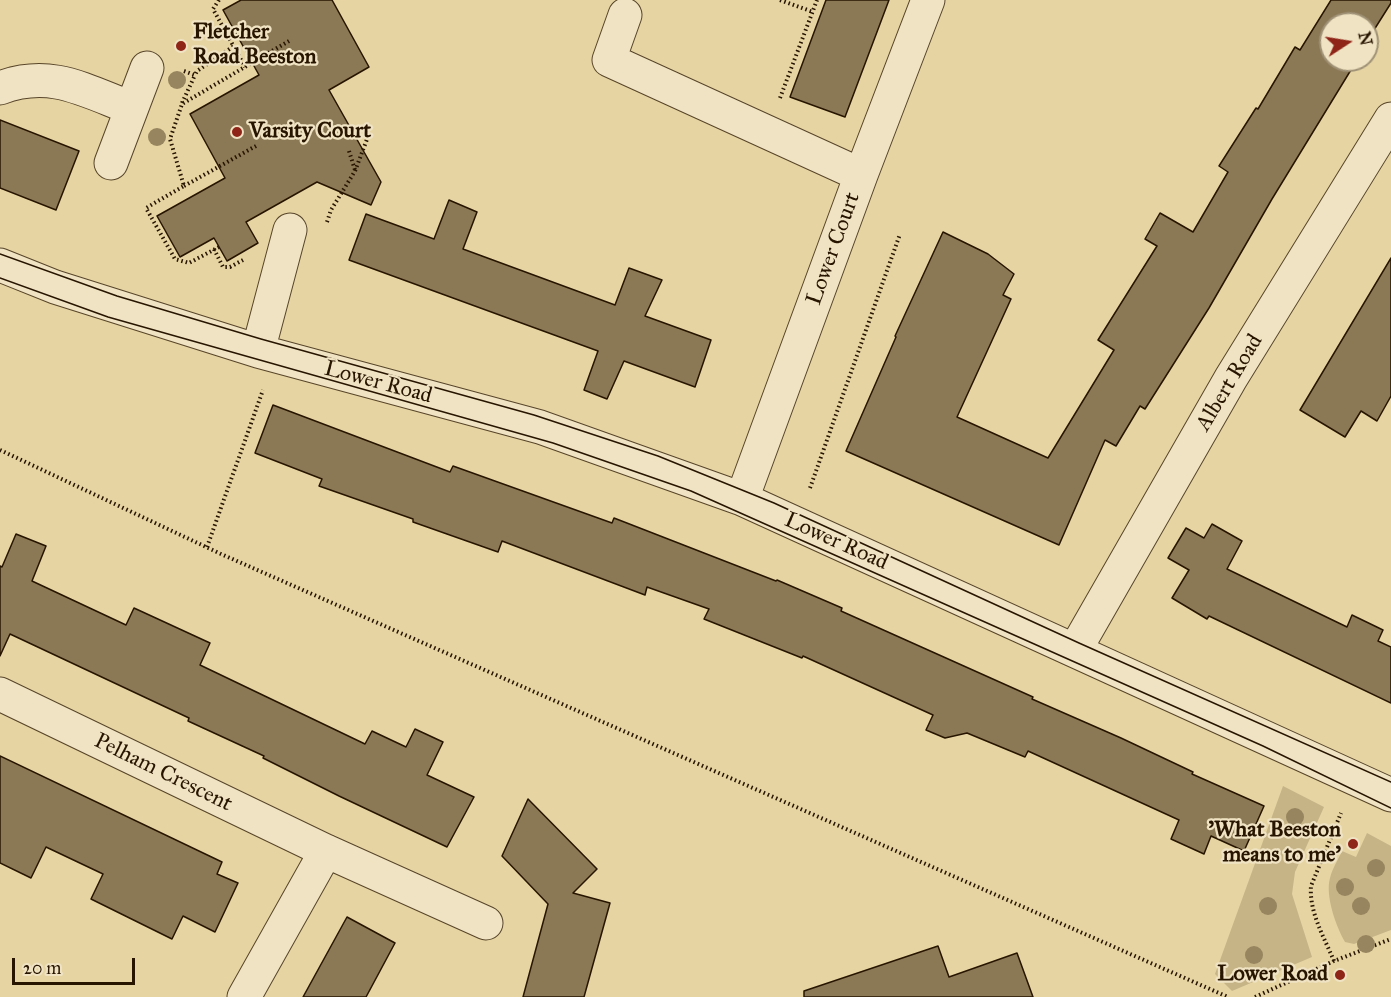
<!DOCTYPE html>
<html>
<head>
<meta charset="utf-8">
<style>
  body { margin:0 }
  #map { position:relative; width:1391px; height:997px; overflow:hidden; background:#e6d4a3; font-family:"IM FELL Great Primer",serif }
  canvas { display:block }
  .north { position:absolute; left:1319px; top:12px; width:60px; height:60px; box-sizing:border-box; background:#efe3c3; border:2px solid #9f9175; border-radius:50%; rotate:78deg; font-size:16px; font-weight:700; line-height:24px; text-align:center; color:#281500 }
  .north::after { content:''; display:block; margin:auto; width:21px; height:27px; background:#8f2418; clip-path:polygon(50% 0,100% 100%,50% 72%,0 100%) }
  .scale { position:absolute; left:12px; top:958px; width:123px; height:27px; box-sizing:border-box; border:3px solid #281500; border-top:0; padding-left:8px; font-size:18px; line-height:21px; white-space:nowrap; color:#281500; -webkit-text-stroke:4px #efe3c3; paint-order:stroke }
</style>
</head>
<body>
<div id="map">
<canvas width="1391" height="997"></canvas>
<div class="north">N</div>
<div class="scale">20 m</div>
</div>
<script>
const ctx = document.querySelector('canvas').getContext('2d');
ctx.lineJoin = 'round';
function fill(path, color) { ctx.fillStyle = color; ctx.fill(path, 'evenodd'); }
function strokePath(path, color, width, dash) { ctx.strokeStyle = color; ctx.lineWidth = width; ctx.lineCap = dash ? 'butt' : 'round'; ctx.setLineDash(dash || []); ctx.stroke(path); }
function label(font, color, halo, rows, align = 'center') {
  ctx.font = font + ' "IM FELL Great Primer",serif'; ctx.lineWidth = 4.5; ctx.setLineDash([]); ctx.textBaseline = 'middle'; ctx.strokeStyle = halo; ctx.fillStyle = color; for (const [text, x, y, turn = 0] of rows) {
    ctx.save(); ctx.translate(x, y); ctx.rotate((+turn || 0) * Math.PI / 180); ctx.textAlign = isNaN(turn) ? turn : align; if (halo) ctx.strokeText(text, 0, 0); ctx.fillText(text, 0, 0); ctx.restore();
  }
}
const green = new Path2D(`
  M1283,786l41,21 -29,65 -3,22 20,63 -80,34 -17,-17z
  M1367,833l24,13v84l-37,14 -9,-2c-9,-16 -20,-46 -15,-64 2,-9 8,-18 12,-27l14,6z`);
const building = new Path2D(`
  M241,0h91l37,67 -40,23 52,92 -10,23 -54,-23 -71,40 12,21 -31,18 -13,-23 -34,19 -23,-41 68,-38 -35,-64 69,-39 -36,-65z
  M826,0h63l-44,117 -55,-20z
  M1331,0h60v3l-24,38v-17h-36v36h26l-85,139 -63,109 -64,101 -5,-3 -24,40 -11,-6 -46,105 -213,-94 50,-114 -1,-1 48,-104 45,22 26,20 -11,21 8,4 -54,118 91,41 66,-108 -16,-10 59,-94 -12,-7 15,-26 33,19 35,-60 -9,-6 37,-58 2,1 37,-62 5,3z
  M0,120l79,31 -23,59 -56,-22z
  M449,200l28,12 -14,37 152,56 14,-37 33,12 -17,36 66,24 -16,47 -71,-26 -17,38 -23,-9 14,-39 -249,-91 17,-46 68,25z
  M1391,258v138l-14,25 -16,-10 -16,26 -45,-27z
  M273,405l177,67 3,-6 159,57 2,-5 162,63 1,-1 65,28 -1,3 192,86 -1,2 89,39 72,34 -1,2 72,32 -20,45 -33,-15 -7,18 -33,-15 8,-19 -151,-69 -3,6 -58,-24 -22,5 -19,-8 7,-15 -130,-59 -1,2 -98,-39 5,-10 -62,-22 -2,8 -143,-54 -4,11 -85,-30v-3l-94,-33 3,-7 -67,-26z
  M1212,524l30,17 -15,28 120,58 5,-12 31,15 -5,11 13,6v56l-182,-87 -2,3 -35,-21 17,-28 -21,-12 18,-30 18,10z
  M16,534l30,12 -14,35 94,44 8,-17 76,35 -10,22 165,79 7,-13 34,16 9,-18 28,13 -16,33 47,22 -27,50 -108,-51 -76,-38 1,-2 -76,-35 1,-3 -179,-84 -10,22v-90l2,1z
  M0,756l222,106 -5,12 21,9 -23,49 -32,-16 -11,23 -81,-40 12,-25 -57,-27 -15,31 -31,-15z
  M528,799l69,70 -24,24 37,10 -26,94h-61l25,-93 -46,-48z
  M347,917l48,26 -29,54h-63z
  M938,946l11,31 68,-24 16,44h-229v-6z`);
const path = new Path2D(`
  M219,0l-6,9 32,58
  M780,0l33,12
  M184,71l11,4 2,-4 37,-25
  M780,98l37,-98
  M182,103l13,-28
  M349,151l6,19
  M184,186l72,-40
  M327,222l4,-12 24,-39 14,-37
  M219,247l-30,16 -14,-4 -29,-51 38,-22 -14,-47 12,-35 107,-63
  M214,249l9,18h7l13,-7
  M0,450l221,104 1007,443
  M810,488l90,-254
  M207,547l56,-157
  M1334,961c-10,-24 -25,-49 -23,-75l30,-73
  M1255,997l79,-36 57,-22`);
const minor = new Path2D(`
  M625,15l-16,45 252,115
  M0,88c50,-19 84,2 131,20
  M111,163l36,-95
  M0,265l55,22 203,64 282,76 202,72 649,296
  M258,351l32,-121
  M742,499l119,-324 67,-175
  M1075,650l156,-272 160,-259
  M0,694l326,157 160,72
  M244,997l82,-146`);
const tram = new Path2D(`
  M0,254l117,42 144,43 273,76 124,41 116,47 305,140 312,139
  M0,278l108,39 445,126 138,48 572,255 128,62`);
const trees = [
  [177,80],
  [157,137],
  [1295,817],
  [1376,868],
  [1345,887],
  [1268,906],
  [1361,906],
  [1366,944],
  [1254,955]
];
const markers = [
  [181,46,6,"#8f2418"],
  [237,132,6,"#8f2418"],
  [1353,844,6,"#8f2418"],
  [1340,975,6,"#8f2418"]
];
const poiNames = [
  ["Fletcher",193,33],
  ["Road Beeston",193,58],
  ["Varsity Court",249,132],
  ["'What Beeston",1341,831,"right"],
  ["means to me'",1341,856,"right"],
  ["Lower Road",1328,975,"right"]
];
const streetNames = [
  ["Lower Court",834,249,-70],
  ["Lower Road",378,383,15],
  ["Albert Road",1230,383,-59],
  ["Lower Road",836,542,24],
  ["Pelham Crescent",163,773,26]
];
fill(green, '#c6b487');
fill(building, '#8b7855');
strokePath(building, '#281500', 1.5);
strokePath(minor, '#584529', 35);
strokePath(path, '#281500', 4, [1.5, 3]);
strokePath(minor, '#efe3c3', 33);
strokePath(tram, '#281500', 1.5);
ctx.fillStyle = '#97855f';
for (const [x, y] of trees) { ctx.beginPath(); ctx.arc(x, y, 9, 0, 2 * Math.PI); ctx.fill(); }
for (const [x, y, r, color] of markers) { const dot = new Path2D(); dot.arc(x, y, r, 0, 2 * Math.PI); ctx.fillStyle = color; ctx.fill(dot); strokePath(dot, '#efe3c3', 2); }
label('bold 22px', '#281500', '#efe3c3', poiNames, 'left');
label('22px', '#281500', '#efe3c3', streetNames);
</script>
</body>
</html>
